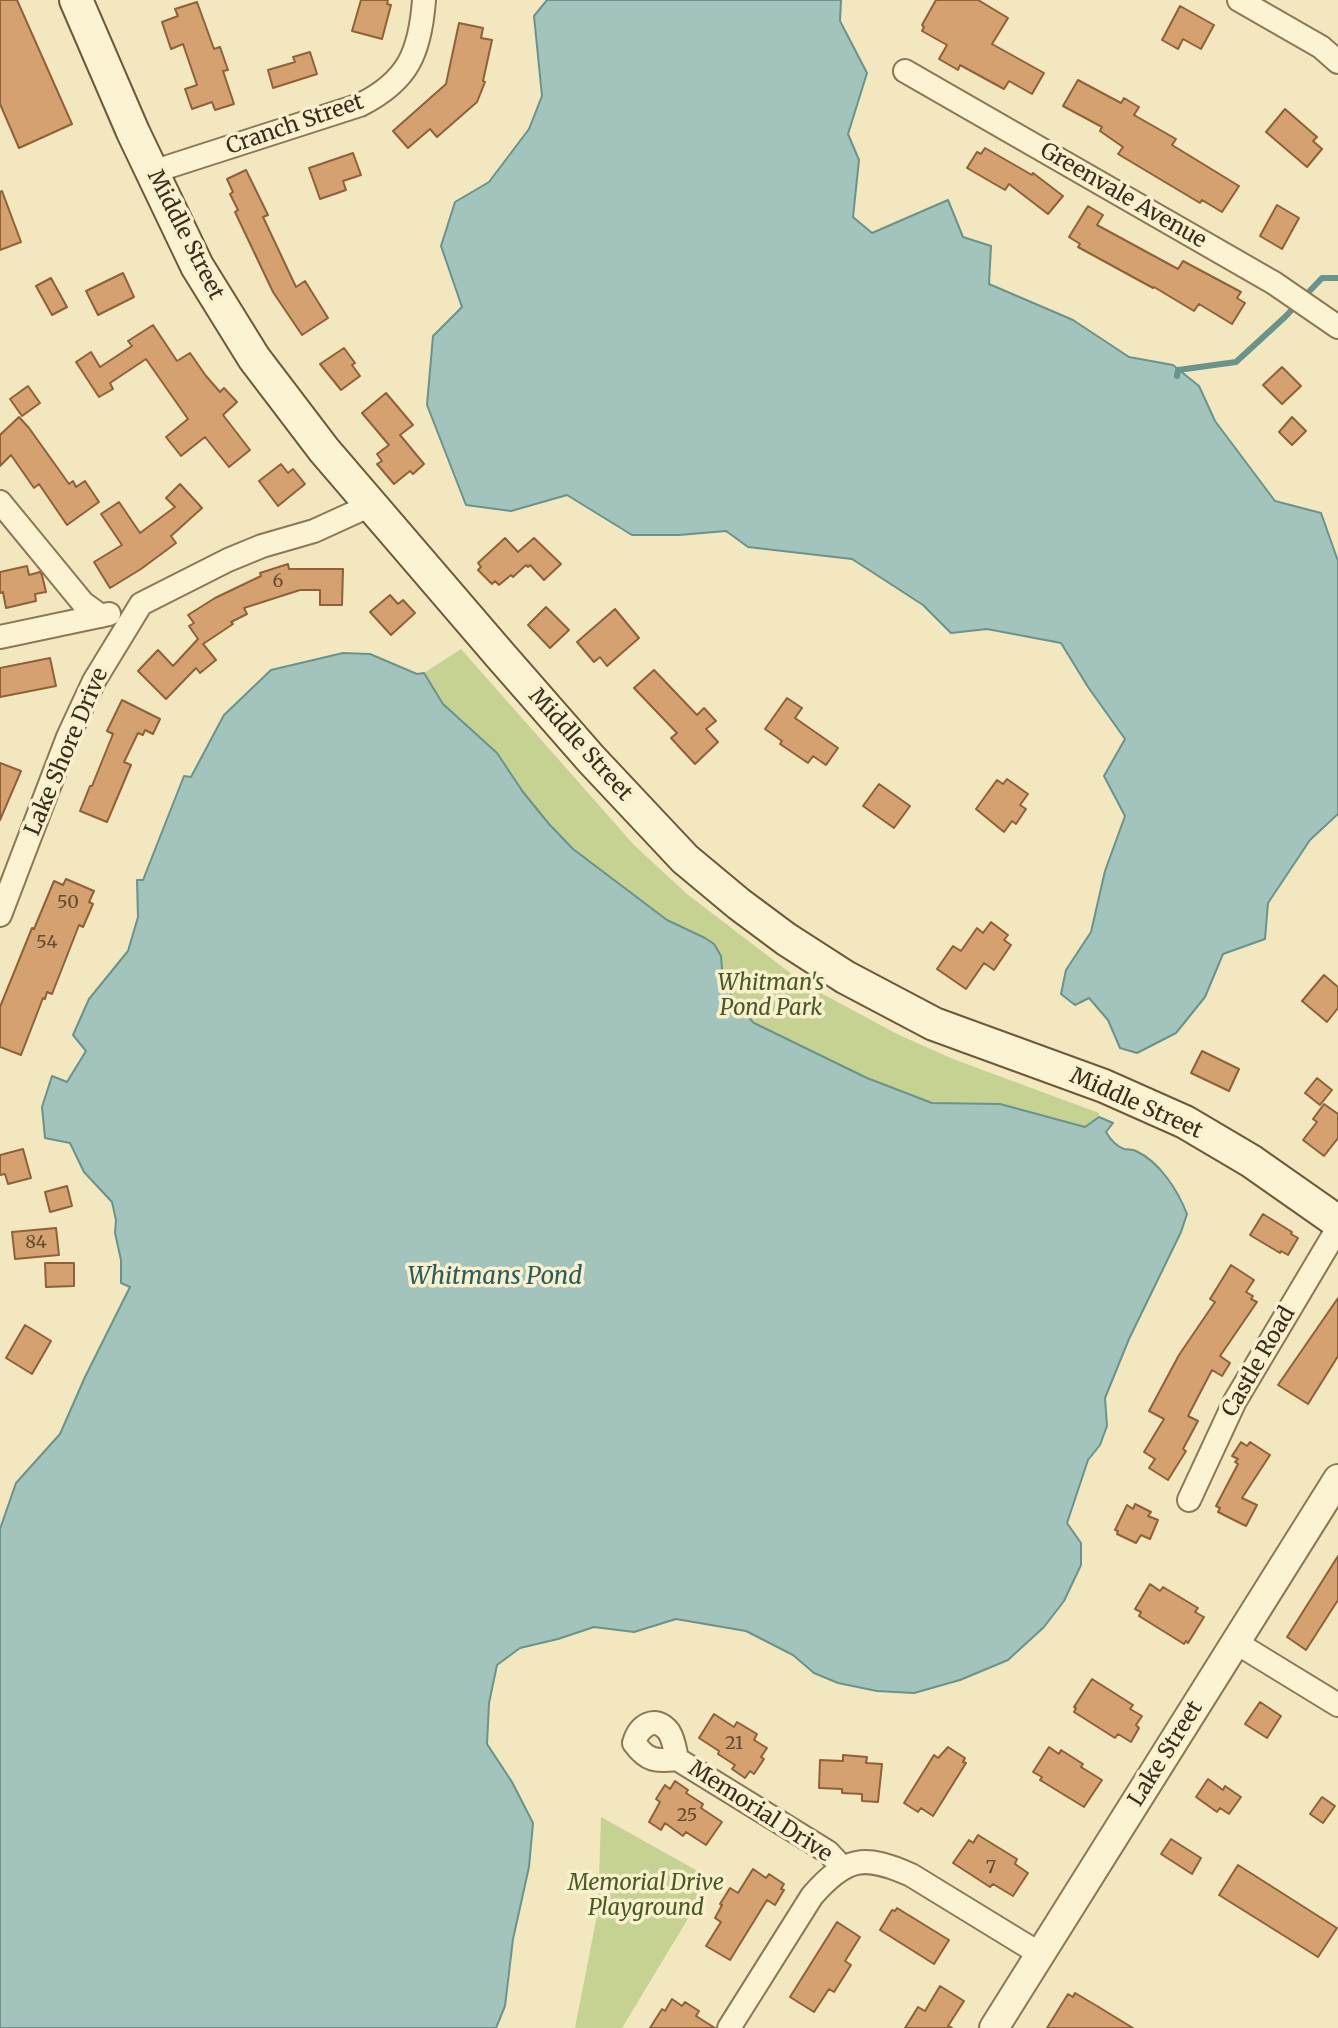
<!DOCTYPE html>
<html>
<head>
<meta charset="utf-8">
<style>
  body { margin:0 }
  canvas { display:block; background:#f2e7bf }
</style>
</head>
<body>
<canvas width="1338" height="2028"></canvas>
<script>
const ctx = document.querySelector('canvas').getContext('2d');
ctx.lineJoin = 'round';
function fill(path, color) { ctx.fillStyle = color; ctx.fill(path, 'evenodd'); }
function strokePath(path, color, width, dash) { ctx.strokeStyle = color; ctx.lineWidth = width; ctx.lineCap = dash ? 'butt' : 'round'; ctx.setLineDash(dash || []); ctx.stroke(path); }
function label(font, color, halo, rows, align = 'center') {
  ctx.font = font + ' Merriweather,serif'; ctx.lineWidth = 7; ctx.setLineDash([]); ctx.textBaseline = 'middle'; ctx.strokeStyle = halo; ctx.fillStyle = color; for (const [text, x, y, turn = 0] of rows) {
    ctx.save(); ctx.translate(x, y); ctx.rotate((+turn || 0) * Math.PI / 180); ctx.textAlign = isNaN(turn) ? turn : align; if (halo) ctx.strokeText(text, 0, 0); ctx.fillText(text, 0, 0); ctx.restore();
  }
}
const green = new Path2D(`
  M461,649l173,196 53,49 98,75 23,17 89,48 56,25 146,54v4l-14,10 -126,-23 -27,-1 -65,-25 -113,-55 -17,-17 -14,-25 -2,-25 -16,-18 -38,-18 -94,-71 -24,-25 -26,-32 -26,-39 -54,-49 -19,-31z
  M601,1817l111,62 -90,149h-47l23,-118z`);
const water = new Path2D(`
  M547,0h294l-1,21 27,52 -19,61 11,26 -6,57 19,16 76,-33 15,37 28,9 -2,38 84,36 56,37 44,8 26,21 16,35 60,80 46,12 17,48v253l-28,26 -42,63 -3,36 -42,15 -18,43 -29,36 -39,20 -17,-5 -12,-28 -19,-22 -14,7 -14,-11 5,-24 25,-38 14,-61 20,-55 -21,-40 21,-37 -37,-52 -27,-44 -74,-14 -36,4 -28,-28 -71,-46 -104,-12 -22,-16 -47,4h-47l-65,-40 -56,16 -45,-6 -39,-100 6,-69 29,-29 -21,-61 14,-44 34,-20 40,-53 13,-33 -8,-80z
  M343,653l27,1 47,20 7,-1 19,31 54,49 26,39 26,32 24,25 94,71 38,18 9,6 7,12 2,25 14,25 17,17 113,55 65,25 68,1 85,23 14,-10 14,6 -7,9c4,7 10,14 18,17 5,1 8,0 12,2 24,11 42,40 51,63l-6,18 -52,107 -24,59 2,28 -7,19 -12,15 -21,63 14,20v22l-17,36 -20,26 -36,33 -48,20 -46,13 -37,-2 -39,-8 -24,-10 -21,-18 -47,-24 -70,-12 -42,13 -40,-5 -36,12 -38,9 -23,17 -8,38 -2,41 25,38 21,41 -4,44 -16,72 -8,67 -9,22h-496v-499l16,-46 44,-49 25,-57 45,-90 -9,-4v-23l-6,-27 1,-13 -4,-18 -28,-30 -14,-29 -25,-5 -3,-31 10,-31 15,6 19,-31 -13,-16 16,-36 39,-48 10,-34 -1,-37h6l41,-104 7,1 33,-62 47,-45z`);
const stream = new Path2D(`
  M1177,376l1,-6 58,-8 49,-45 37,-39h16`);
const building = new Path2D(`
  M0,0h17l55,124 -53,24 -19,-44z
  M361,0h27l-1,4 4,1 -9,34 -30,-8z
  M936,0h42l30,18 -16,26 52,29 -12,21 -23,-13 -5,8 -44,-24 -2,5 -19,-11 8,-14 -25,-14 2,-4 -2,-2z
  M197,2l17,47 6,-2 8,23 -5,1 11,33 -19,6 -3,-8 -20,7 -7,-20 12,-4 -14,-41 -12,5 -9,-27 16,-6 -3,-7z
  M1180,6l34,19 -13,24 -18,-10 -5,10 -16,-9z
  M459,23l24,5 -2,10 11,2 -9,41 2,1 -8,20 -40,35 -7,-8 -22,19 -15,-17 53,-47z
  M310,52l7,22 -44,14 -5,-18 27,-8 -2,-5z
  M1078,80l43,23 3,-5 15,9 -5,8 42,24 -4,6 67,41 -17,26 -20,-12 -2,3 -82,-49 5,-7 -23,-16 2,-4 -39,-21z
  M1285,109l32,28 -4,4 9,8 -15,18 -41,-35z
  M985,148l47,27 1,-2 30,23 -15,18 -39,-30 -4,6 -38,-22 10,-16 4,2z
  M353,153l8,22 -18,6 3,9 -26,9 -11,-31z
  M246,170l22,45 -5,2 33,70 9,-6 23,37 -26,17 -29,-43 -38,-80 3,-2 -8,-16 3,-2 -6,-13z
  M2,191l19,51 -21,8v-58z
  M1277,205l22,13 -17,31 -22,-13z
  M1088,206l15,9 -6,10 81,44 5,-8 58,31 -4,6 8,5 -13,21 -33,-20 -5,7 -40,-24 -1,1 -75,-41 2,-3 -11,-7z
  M123,273l11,24 -36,18 -12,-24z
  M51,278l16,29 -15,8 -16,-29z
  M153,325l24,36 13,-8 16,23 14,16 4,-4 13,14 -14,13 27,35 -21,17 -24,-30 -24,19 -15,-19 22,-18 -42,-60 -36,24 3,6 -14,8 -23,-35 15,-10 9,15 32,-21 -4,-5z
  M344,348l11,15 -3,2 8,11 -19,14 -21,-26z
  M1282,367l19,19 -19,18 -19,-19z
  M28,386l12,17 -18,13 -12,-17z
  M386,393l27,32 -13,10 24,29 -11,10 -3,-3 -16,13 -17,-20 5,-3 -5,-7 12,-9 -27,-32z
  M19,417l10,11 40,56 4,-3 3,6 9,-6 14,21 -32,23 -28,-41 -5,4 -23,-33 -11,11v-31z
  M1292,417l14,14 -14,14 -13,-13z
  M281,464l7,9 5,-4 12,15 -27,22 -19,-25z
  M180,484l22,24 -31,28 5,7 -35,26 -31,19 -16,-26 28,-17 -21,-31 18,-12 21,31 35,-26 -9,-9z
  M505,538l13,14 16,-14 27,26 -17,16 -14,-15 -2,2 -2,-2 -13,12 -2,-2 -12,10 -4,-4 -3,3 -14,-14 3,-3 -3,-4z
  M288,564l1,5h54l-1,36h-22v-15h-20l-56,18 3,6 -16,8 2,2 -30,20 13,16 -16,13 -4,-5 -30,31 -28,-28 20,-21 15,16 25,-27 -9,-13 5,-3 -6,-8 27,-17 46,-22 -1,-3z
  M27,566l2,9 11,-3 2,3 4,17 -11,2 1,7 -30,7 -3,-16 -3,1v-21z
  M390,595l8,9 5,-4 12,13 -24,22 -21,-23z
  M546,607l23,23 -19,18 -22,-23z
  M615,609l24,29 -32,28 -7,-9 -6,5 -17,-20z
  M50,658l6,28 -56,11v-29z
  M654,670l43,45 7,-7 12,13 -10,8 12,13 -23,22 -24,-26 6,-5 -43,-45z
  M787,698l15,10 -7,10 43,30 -12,17 -13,-9 -5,7 -28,-19 2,-3 -17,-12z
  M122,700l38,19 -7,15 -8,-4 -2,5 -5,-2 -14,29 7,3 -24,57 -27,-11 10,-25h2l21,-52 -6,-3z
  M0,763l21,8 -21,49z
  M1007,779l21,15 -8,11 6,4 -10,15 -4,-3 -8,11 -28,-23 21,-29 6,4z
  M879,784l31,22 -16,22 -31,-22z
  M66,879l28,12 -5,11 4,2 -10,23 -4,-2 -27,69 -5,-2 -2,7 -2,-1 -22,57 -21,-8v-40l32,-79 2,1 20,-48 9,4z
  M991,922l17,13 -4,5 7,5 -17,25 -10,-7 -18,26 -29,-20 16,-23 8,5 16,-23 6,5z
  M1324,975l14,12v21l-11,14 -25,-21z
  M1202,1051l37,18 -10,22 -38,-18z
  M1317,1078l15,12 -12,15 -15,-12z
  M1324,1104l14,10v24l-14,18 -21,-16 14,-18 -4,-3z
  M23,1149l8,29 -23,6 -3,-10 -5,1v-20z
  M67,1186l5,20 -22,6 -5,-20z
  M1263,1214l29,18 -1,2 7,4 -10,17 -7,-4 -1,2 -30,-18z
  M56,1228l3,27 -44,4 -3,-27z
  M45,1263h29v23l-28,1z
  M1231,1265l23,15 -8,12 7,4 -2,3 6,3 -37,54 10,7 -8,13 -10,-6 -24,46 10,5 -15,28 3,2 -18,29 -19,-12 6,-9 -11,-7 20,-33 -15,-8 30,-56 36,-53 -5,-3z
  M1338,1298v58l-30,48 -30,-19z
  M25,1325l26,16 -19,33 -26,-16z
  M1241,1442l6,4 3,-4 20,13 -28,43 15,7 -11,21 -28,-14 2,-4 -4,-2 22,-42 -3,-2 3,-3 -6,-3z
  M1135,1504l16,8 -3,4 10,4 -8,19 -9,-4 -5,8 -19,-9 1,-3 -3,-1 12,-25 6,4z
  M1338,1556v44l-32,50 -19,-13z
  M1150,1584l10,7 3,-4 35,21 -3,4 9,5 -16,26 -2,-2 -2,3 -45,-28 2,-4 -6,-3z
  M1092,1679l41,26 -3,4 12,7 -6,9 3,3 -8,14 -13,-8 -3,4 -41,-26 2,-4 -2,-1z
  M1260,1702l21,14 -14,22 -22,-14z
  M714,1714l20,13 3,-5 20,12 -3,6 13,8 -6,9 3,2 -10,15 -4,-3 -5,7 -13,-9 3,-4 -17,-11 1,-3 -20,-13z
  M948,1747l17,11 -2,4 3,1 -33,53 -12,-8 -3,4 -14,-9 30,-48 4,3z
  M1049,1747l10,7 2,-4 22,14 -2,3 21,13 -18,27 -44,-27 2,-3 -9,-5z
  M843,1755l24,2 -1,6 16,1 -4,38 -16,-1v-7l-20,-1v-4l-23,-1 1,-28 23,1z
  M1208,1779l15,11 2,-4 16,11 -12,17 -9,-6 -3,4 -21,-15z
  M675,1781l13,9 -2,3 17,11 -2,4 21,14 -16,23 -20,-13 -3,4 -18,-13 -4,7 -12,-8 11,-20 -4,-3 9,-14 5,4z
  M1322,1797l13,9 -12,17 -13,-9z
  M978,1835l39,24 -2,5 13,9 -15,23 -20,-12 -3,3 -37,-24 16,-23 4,3z
  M1171,1839l30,19 -9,16 -31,-20z
  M1238,1865l99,63 -19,29 -99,-62z
  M753,1869l13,9 3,-4 15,10 -3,5 3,1 -9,15 -8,-5 -37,60 -24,-14 15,-24 -6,-4 7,-13 -2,-1 10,-16 8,5z
  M897,1908l52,32 -15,24 -54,-34 12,-20 3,1z
  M837,1922l23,15 -15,24 6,4 -17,27 -5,-3 -15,23 -24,-15z
  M940,1986l24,15 -16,25 4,2h-47l13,-21 7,4z
  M1075,1993l22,13 36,22h-86l21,-34 5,3z
  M672,1999l10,7 3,-4 14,9 -3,5 19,12h-65l12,-19 3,2z`);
const minor = new Path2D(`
  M1239,0l82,47 17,15
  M905,71l369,212 64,44
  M152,172l208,-67c48,-24 60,-52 64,-105
  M0,502l83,101 18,13
  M0,637l109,-23
  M0,915l68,-178 26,-56 47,-77 87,-44 34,-14 52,-15 57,-26
  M1189,1500l46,-99 103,-173
  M1235,1642l103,63
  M677,1759c-2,-9 -3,-19 -8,-27 -14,-18 -30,-6 -35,11 14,19 22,18 43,16l151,93 14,15
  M729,2028l83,-132c34,-39 52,-42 99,-21l129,79`);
const tertiary = new Path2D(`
  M994,2028l344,-549`);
const secondary = new Path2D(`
  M76,0l57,132 64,134 57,92 70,92 176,205 91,104 94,100 54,45 47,35 59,38 89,47 170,62 81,36 66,39 87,61`);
const numberNames = [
  ["6",278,582],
  ["50",68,903],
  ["54",47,943],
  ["84",36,1243],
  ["21",734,1744],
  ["25",687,1816],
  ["7",991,1868]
];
const streetNames = [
  ["Cranch Street",295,125,-19],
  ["Greenvale Avenue",1123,196,30],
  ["Middle Street",185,235,63],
  ["Middle Street",580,745,48],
  ["Lake Shore Drive",67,752,-67],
  ["Middle Street",1136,1104,24],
  ["Castle Road",1259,1362,-60],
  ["Lake Street",1166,1754,-58],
  ["Memorial Drive",760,1812,33]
];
const parkNames = [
  ["Whitman's",771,984],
  ["Pond Park",771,1009],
  ["Memorial Drive",646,1884],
  ["Playground",646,1909]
];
const waterNames = [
  ["Whitmans Pond",495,1277]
];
fill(green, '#c6d292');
fill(water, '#a3c4bc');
strokePath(water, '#69938b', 2);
strokePath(stream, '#69938b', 6);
fill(building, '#d5a171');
strokePath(building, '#8f6138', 2);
strokePath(minor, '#8d7755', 26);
strokePath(tertiary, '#8d7755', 32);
strokePath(secondary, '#6f5839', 36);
strokePath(minor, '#fcf3d3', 22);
strokePath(tertiary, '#fcf3d3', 28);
strokePath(secondary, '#fcf3d3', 32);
label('18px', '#624a30', null, numberNames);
label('22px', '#3b2d1b', '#f9f0cf', streetNames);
label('italic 22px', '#475a20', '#f9f0cf', parkNames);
label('italic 24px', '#295c5c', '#f9f0cf', waterNames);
</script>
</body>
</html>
